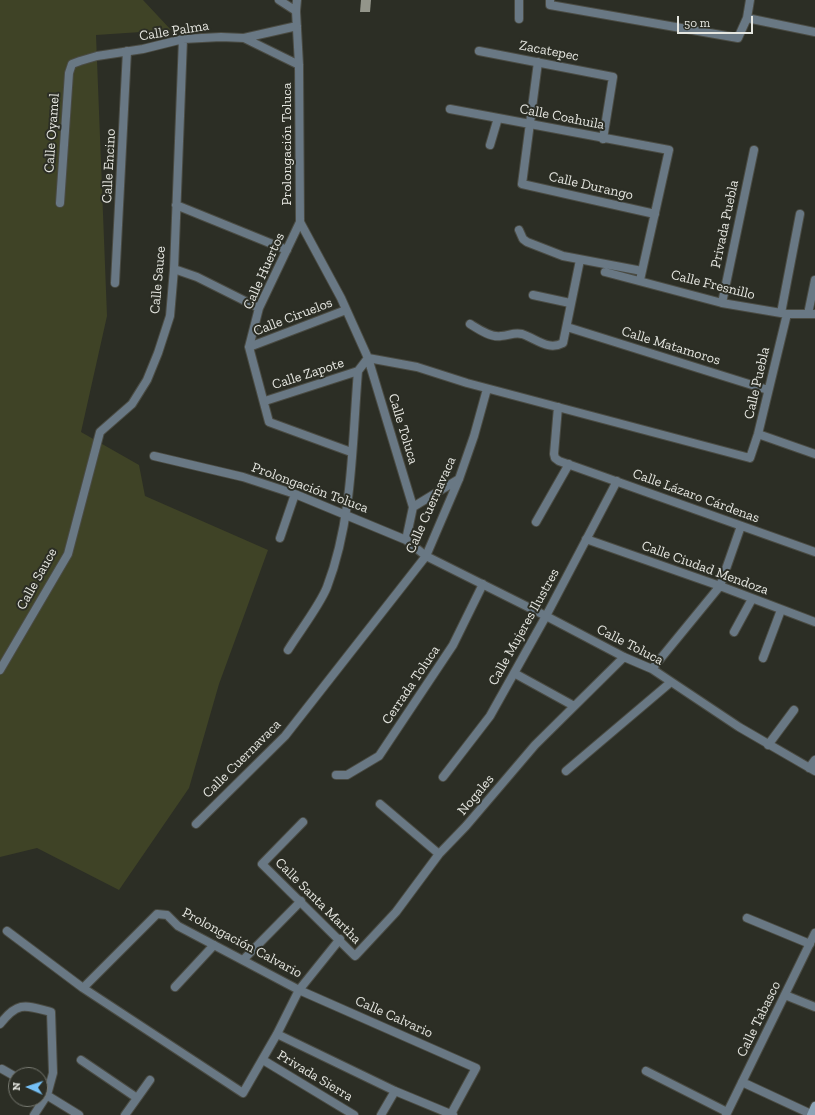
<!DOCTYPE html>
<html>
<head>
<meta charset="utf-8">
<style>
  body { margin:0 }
  #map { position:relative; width:815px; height:1115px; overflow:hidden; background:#2c2e25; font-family:"Zilla Slab",serif }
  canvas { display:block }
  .north { position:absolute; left:8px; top:1067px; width:40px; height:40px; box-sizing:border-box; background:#2c2e25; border:1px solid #767870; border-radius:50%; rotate:273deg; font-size:11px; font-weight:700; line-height:16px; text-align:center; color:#e5e6e0 }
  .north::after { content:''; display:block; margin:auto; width:14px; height:18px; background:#75c0f6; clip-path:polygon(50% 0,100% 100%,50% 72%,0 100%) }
  .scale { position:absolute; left:677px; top:16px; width:76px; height:18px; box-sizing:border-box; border:2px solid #e5e6e0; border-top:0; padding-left:5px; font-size:12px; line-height:14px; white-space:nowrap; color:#e5e6e0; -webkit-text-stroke:3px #2c2e25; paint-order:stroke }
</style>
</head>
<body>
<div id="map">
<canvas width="815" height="1115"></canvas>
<div class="north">N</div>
<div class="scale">50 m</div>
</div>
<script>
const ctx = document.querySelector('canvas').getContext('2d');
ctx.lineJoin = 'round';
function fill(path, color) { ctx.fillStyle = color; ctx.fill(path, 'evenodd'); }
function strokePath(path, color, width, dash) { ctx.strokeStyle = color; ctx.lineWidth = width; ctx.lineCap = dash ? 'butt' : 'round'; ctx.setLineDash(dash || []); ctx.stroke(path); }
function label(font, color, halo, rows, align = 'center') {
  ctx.font = font + ' "Zilla Slab",serif'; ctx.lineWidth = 4; ctx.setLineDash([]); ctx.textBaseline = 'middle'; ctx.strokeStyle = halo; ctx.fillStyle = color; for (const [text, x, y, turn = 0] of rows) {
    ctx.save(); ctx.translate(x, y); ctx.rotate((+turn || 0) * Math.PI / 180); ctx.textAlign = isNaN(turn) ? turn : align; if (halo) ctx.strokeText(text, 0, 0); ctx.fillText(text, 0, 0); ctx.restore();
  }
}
const green = new Path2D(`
  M0,0h143l28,30 -75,5 11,281 -26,116 58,33 6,31 123,54 -49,134 -30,104 -70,102 -82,-42 -37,9z`);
const building = new Path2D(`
  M361,0h10l-1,12h-10z`);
const minor = new Path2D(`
  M279,0l17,11
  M297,0l-1,11 3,54 1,157 -41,86 -10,39 20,75 82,30
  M550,0v5l188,33 9,-20 3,-18
  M747,18l68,14
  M519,19v-19
  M244,38l53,-12
  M479,51l134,26 -10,62
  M538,62l-16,122 133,30
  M450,109l219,41 -29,130
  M490,145l8,-27
  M60,203l9,-130 3,-9 8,-3 17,-5 46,-7 40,-10 38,-2 23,1 55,27
  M176,205l111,45
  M300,222l41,76 27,60 45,149
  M519,230l4,9 4,3 36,14 79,15
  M174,269l23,8 62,31
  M605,272l117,31 65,11h28
  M115,283l12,-232
  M533,295l37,8
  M722,303l32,-153
  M781,313l19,-99
  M808,314l7,-34
  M470,324c8,5 21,14 31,12 8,0 12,-4 21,-2 15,5 26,17 41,9l17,-83
  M567,327l201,63
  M249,347l97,-37
  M368,358l49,9 50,16 283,75 8,-24 29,-120
  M265,401l93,-30
  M558,407l-4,47 1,4 4,3 256,91
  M758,434l57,20
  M154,456l89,21 52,17 111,46 20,16 120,60 78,41 28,12 87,58 76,44
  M536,522l33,-58
  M280,538l15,-44
  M586,539l134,47 95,36
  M406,540l7,-33 46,-28
  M734,632l18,-33
  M288,650c11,-18 32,-45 39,-63 26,-68 25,-144 31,-216l10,-13
  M763,658l18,-48
  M652,669l68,-83 21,-60
  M0,670l68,-116 32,-122 32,-28 15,-24 11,-27 12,-37 4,-47 9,-230
  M514,673l60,33
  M768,745l26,-35
  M809,768l6,-8
  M566,771l105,-89
  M336,775h11l32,-19 74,-111 30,-61
  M443,777l47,-61 56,-100 71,-135
  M380,804l59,50
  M303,822l-41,42 93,92 41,-44 43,-58 27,-28 69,-81 89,-88
  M196,824l89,-88 141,-180 33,-77 15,-43 13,-47
  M747,918l63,26
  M7,931l76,57 160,105 34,-59 22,-44 41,-51
  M243,960l58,-59
  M175,987l39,-42
  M83,988l74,-74 10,1 11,11 121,64 177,78 -25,46
  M785,995l30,12
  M0,1024c18,-23 25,-19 51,-12l2,61 -6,22 -13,20
  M277,1034l118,57 58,24
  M81,1060l56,38
  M263,1060l91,55
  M2,1069l14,8
  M646,1071l81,41
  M742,1082l71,33
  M40,1091l39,24
  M125,1115l25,-35
  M381,1115l14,-24
  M726,1115l89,-182`);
const secondary = new Path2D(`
  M811,1115l4,-9`);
const streetNames = [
  ["Calle Palma",174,31,-9],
  ["Zacatepec",549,51,11],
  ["Calle Coahuila",562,117,11],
  ["Calle Oyamel",52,133,-86],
  ["Prolongación Toluca",287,144,-90],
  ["Calle Encino",109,166,-87],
  ["Calle Durango",591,186,13],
  ["Privada Puebla",725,224,-78],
  ["Calle Huertos",264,271,-66],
  ["Calle Sauce",158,280,-85],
  ["Calle Fresnillo",713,285,14],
  ["Calle Ciruelos",293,317,-21],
  ["Calle Matamoros",671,346,17],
  ["Calle Zapote",308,374,-18],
  ["Calle Puebla",757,383,-77],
  ["Calle Toluca",403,429,73],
  ["Prolongación Toluca",310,488,20],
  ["Calle Lázaro Cárdenas",696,496,20],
  ["Calle Cuernavaca",431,505,-66],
  ["Calle Ciudad Mendoza",705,568,20],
  ["Calle Sauce",37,579,-61],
  ["Calle Mujeres Ilustres",524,627,-61],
  ["Calle Toluca",630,645,27],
  ["Cerrada Toluca",411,685,-56],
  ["Calle Cuernavaca",242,759,-45],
  ["Nogales",476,795,-50],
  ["Calle Santa Martha",318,901,45],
  ["Prolongación Calvario",242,943,28],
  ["Calle Calvario",394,1017,24],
  ["Calle Tabasco",759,1019,-64],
  ["Privada Sierra",315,1076,31]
];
fill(green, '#3f4326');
fill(building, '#93958a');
strokePath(minor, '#4a4b43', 10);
strokePath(secondary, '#4a4b43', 10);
strokePath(minor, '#697884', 8);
strokePath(secondary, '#8ba3b6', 8);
label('14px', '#e5e6e0', '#2c2e25', streetNames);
</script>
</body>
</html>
